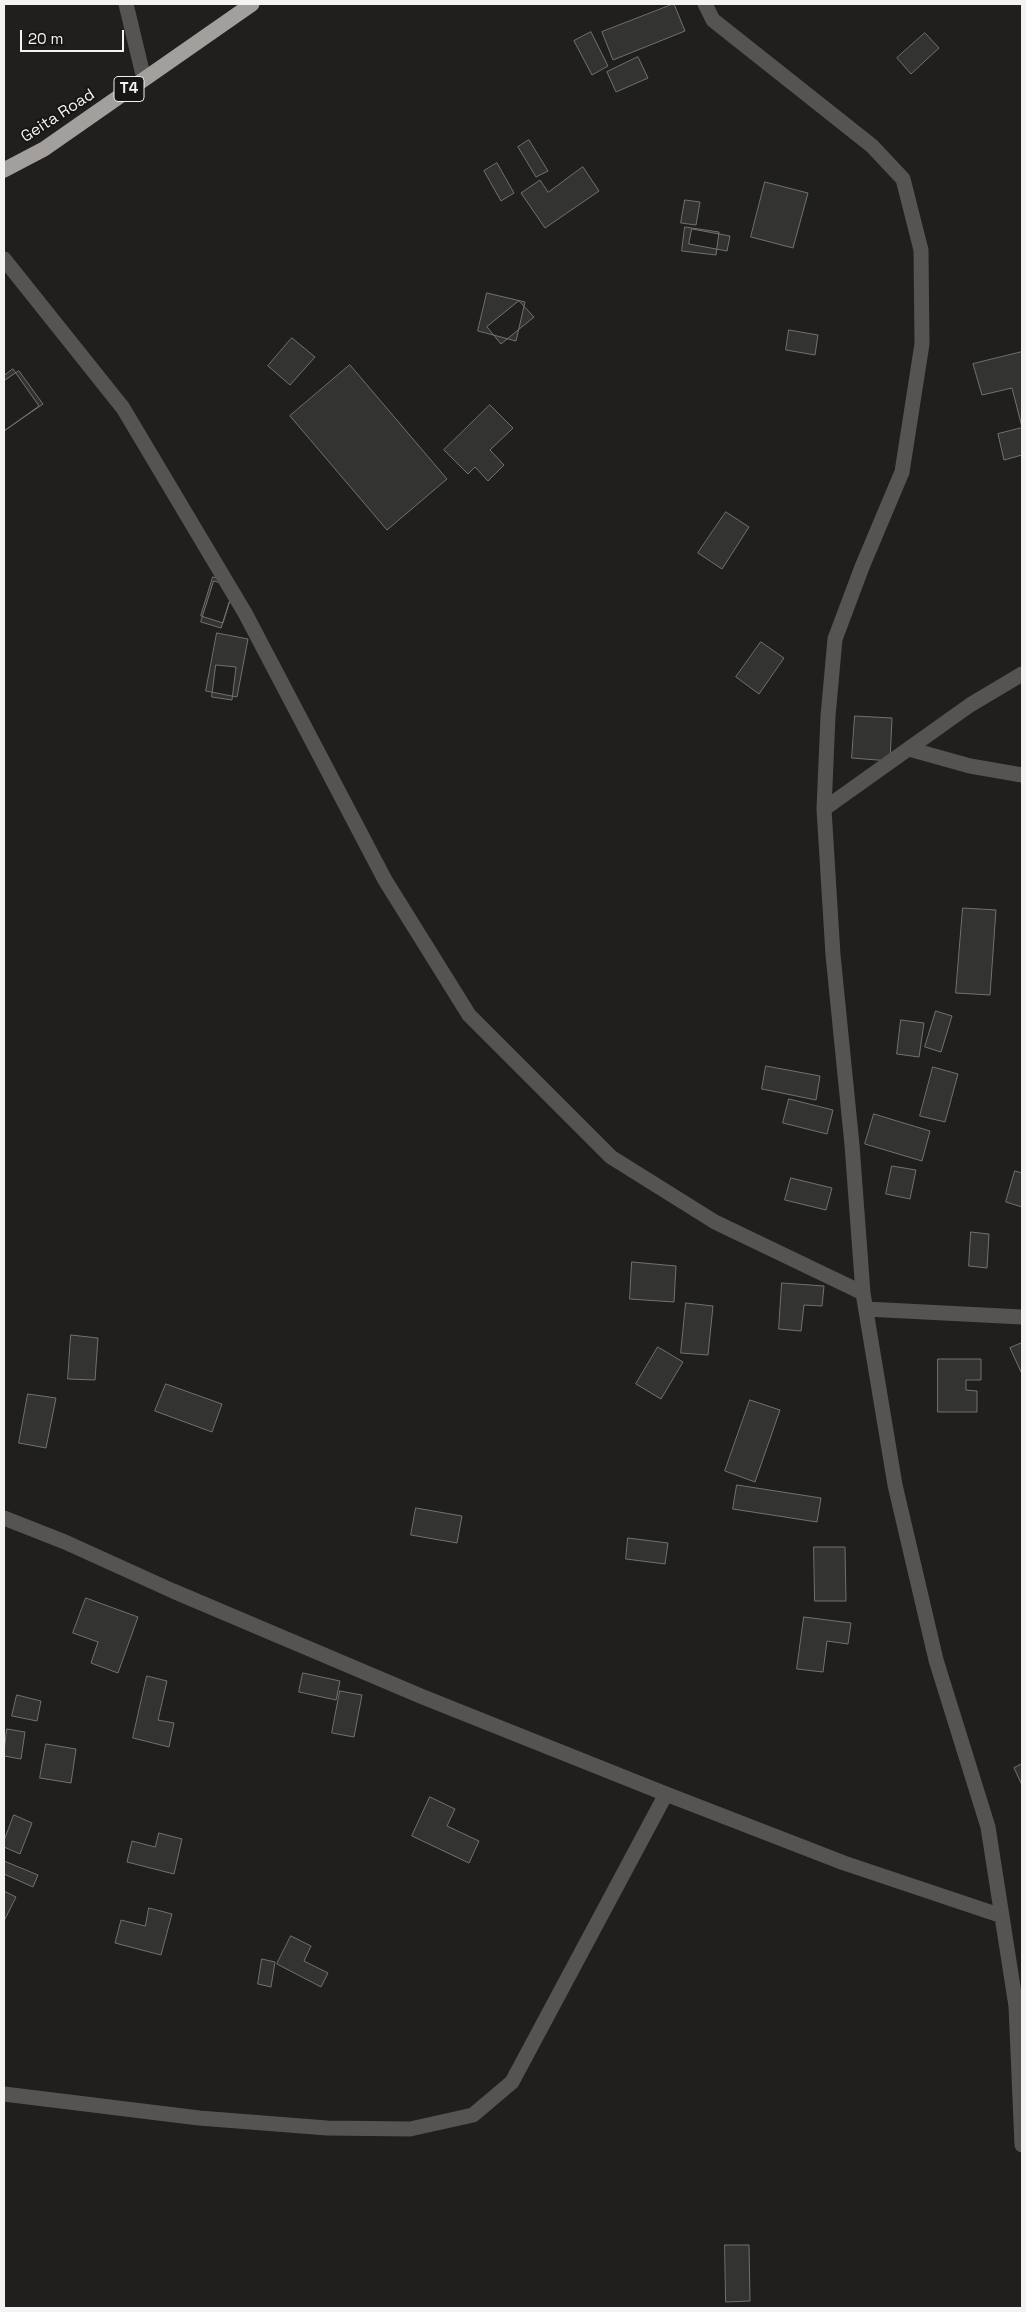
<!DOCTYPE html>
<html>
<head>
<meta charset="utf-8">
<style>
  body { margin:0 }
  #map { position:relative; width:1026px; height:2312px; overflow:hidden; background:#201f1d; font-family:"Space Grotesk",sans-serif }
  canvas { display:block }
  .frame { position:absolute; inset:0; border:5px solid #f4f3f1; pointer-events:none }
  .scale { position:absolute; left:20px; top:30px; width:104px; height:22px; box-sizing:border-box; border:2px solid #f4f3f1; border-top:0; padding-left:6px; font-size:15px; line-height:18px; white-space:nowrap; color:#f4f3f1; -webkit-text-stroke:4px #171613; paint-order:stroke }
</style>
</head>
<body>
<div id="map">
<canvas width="1026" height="2312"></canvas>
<div class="frame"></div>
<div class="scale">20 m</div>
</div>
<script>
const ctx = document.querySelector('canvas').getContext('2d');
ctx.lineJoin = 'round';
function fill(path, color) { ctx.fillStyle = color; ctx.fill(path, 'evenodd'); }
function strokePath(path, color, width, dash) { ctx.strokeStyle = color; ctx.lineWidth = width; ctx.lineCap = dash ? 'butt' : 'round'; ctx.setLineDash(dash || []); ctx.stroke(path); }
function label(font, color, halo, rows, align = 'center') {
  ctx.font = font + ' "Space Grotesk",sans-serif'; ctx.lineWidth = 4; ctx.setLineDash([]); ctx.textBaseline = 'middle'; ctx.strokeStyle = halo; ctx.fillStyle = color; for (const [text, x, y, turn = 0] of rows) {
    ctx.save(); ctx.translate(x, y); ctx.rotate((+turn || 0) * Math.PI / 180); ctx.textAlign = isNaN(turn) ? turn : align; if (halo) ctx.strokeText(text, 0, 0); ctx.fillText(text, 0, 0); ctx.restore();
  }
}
const building = new Path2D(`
  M674,4l11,27 -72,29 -11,-28z
  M591,32l17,34 -16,9 -18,-34z
  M925,33l14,15 -28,26 -14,-16z
  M638,57l10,21 -32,14 -9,-20z
  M529,140l19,31 -12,6 -18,-30z
  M497,163l17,30 -13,8 -17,-30z
  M583,167l16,24 -54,37 -24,-35 19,-13 8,12z
  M765,182l43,11 -15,55 -42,-11z
  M685,200l15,2 -4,23 -15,-2z
  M685,227l34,5 -3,23 -34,-4z
  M692,229l38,7 -3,15 -38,-7z
  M487,293l38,9 -9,39 -38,-10z
  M519,301l15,16 -33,27 -14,-17z
  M789,330l29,5 -3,20 -29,-5z
  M292,338l23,19 -25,28 -22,-19z
  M1022,352v75l-10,-39 -30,7 -9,-31z
  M350,365l97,114 -60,51 -97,-114z
  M13,369l26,37 -35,25v-55z
  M19,371l24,33 -39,27v-50z
  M490,405l23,23 -23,22 14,15 -16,16 -13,-14 -7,7 -24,-24z
  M1022,428v27l-18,5 -6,-26z
  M726,512l23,15 -27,42 -24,-16z
  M213,577l22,7 -12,39 -22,-7z
  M214,581l20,6 -13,41 -20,-6z
  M217,633l31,6 -11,58 -31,-6z
  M761,642l23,16 -25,36 -23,-17z
  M216,665l20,2 -4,33 -20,-3z
  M855,716l37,2 -2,43 -38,-3z
  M963,908l33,2 -6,85 -34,-2z
  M936,1011l16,5 -11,36 -16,-5z
  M901,1020l23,3 -5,34 -22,-3z
  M766,1066l54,10 -4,24 -54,-11z
  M933,1067l25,7 -13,48 -25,-6z
  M789,1099l44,11 -6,24 -44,-11z
  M874,1114l56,17 -8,30 -57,-17z
  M892,1166l24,4 -6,29 -24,-5z
  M1015,1171l7,2v34l-16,-5z
  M791,1178l41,10 -6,22 -41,-10z
  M971,1232l18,2 -2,34 -18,-2z
  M632,1262l44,4 -2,36 -44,-3z
  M782,1283l42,3 -2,20 -18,-1 -3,26 -22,-2z
  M686,1303l27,3 -5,49 -27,-2z
  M71,1335l27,3 -3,42 -27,-1z
  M1022,1343v31l-12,-26z
  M658,1347l25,15 -22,37 -25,-15z
  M938,1359h43v21h-15v10l11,1v21h-39z
  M166,1384l56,20 -10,28 -57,-21z
  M28,1394l28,4 -10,50 -27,-5z
  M750,1400l30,10 -25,72 -30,-11z
  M737,1485l84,13 -4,24 -84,-13z
  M416,1508l46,8 -5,27 -46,-8z
  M628,1538l40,5 -3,21 -39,-5z
  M814,1547h31l1,54h-31z
  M86,1598l52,19 -20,56 -27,-10 7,-21 -25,-9z
  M804,1617l47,6 -3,21 -21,-3 -4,31 -26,-3z
  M303,1673l37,8 -4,19 -37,-8z
  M147,1676l20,5 -9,39 16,3 -5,24 -36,-9z
  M340,1691l22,4 -8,42 -22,-4z
  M17,1695l24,6 -4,20 -25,-5z
  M7,1729l18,3 -4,27 -17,-3z
  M46,1744l30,5 -5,34 -31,-5z
  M1022,1764v21l-8,-17z
  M430,1797l25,12 -8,17 32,15 -10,22 -57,-27z
  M14,1815l18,8 -12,31 -16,-7v-6z
  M159,1833l23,6 -8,35 -47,-12 5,-21 23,6z
  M4,1861l34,14 -5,12 -29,-13z
  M4,1891l12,6 -12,24z
  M149,1908l23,6 -11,41 -46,-12 6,-23 24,6z
  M291,1936l20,10 -7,15 24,12 -7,14 -44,-23z
  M262,1959l13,3 -4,25 -13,-3z
  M725,2245h24l1,56 -24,1z`);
const minor = new Path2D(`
  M126,4l18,75
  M705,4l8,16 159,126 31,33 18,71 1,94 -20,128 -40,95 -27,72 -7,77 -4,93 9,146 19,190 11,148 32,192 41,175 52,167 28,179 6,139
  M4,259l119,149 122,205 140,267 84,135 142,142 104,65 148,71
  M909,749l61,17 52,9
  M824,809l146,-104 52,-31
  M866,1309l156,8
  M4,1518l61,24 108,49 250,106 243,97 178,69 158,53
  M4,2094l195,24 128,10 83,1 63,-14 39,-33 154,-288`);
const highway = new Path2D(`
  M4,170l40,-21 208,-145`);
const shields = [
  [129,89,30]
];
const shieldNames = [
  ["T4",129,89]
];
const streetNames = [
  ["Geita Road",58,116,-33]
];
fill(building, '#333331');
strokePath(building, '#71716e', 1);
strokePath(minor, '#565453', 15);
strokePath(highway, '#a29f9c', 15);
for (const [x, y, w] of shields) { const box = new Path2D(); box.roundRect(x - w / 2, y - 12.5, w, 25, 4); ctx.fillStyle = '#171613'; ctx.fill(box); strokePath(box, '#f4f3f1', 1); }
label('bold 15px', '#f4f3f1', null, shieldNames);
label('16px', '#f4f3f1', '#171613', streetNames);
</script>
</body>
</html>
